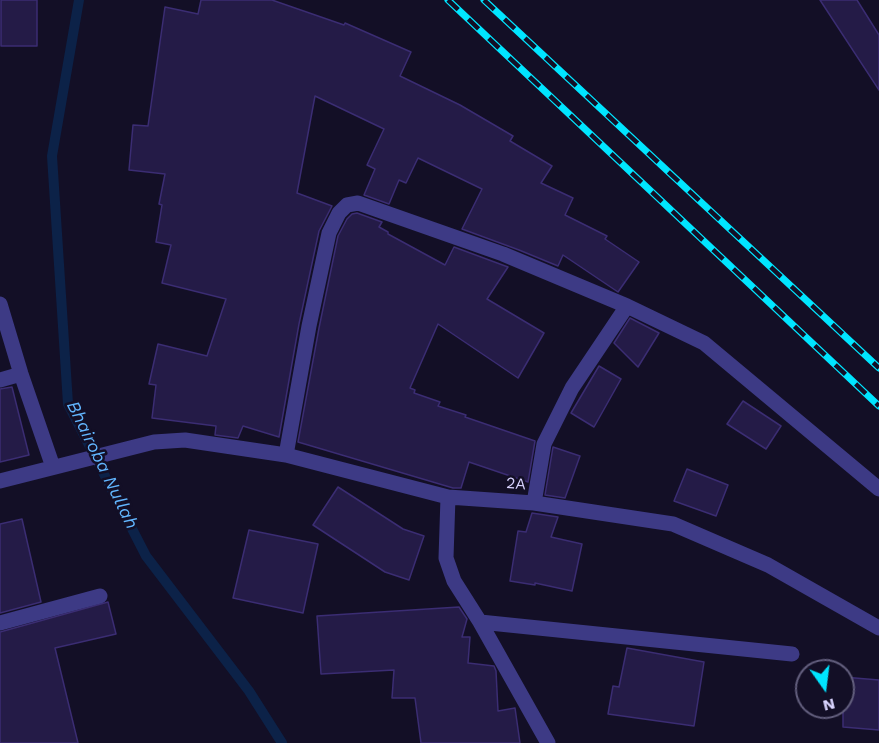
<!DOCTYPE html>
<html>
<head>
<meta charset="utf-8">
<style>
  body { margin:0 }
  #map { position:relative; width:879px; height:743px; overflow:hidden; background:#130f26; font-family:"Work Sans",sans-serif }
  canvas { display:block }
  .north { position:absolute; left:795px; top:659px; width:60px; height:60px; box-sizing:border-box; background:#130f26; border:2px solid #625e7d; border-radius:50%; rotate:166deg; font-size:16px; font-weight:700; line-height:24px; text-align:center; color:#d9d4ff }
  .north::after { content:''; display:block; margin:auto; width:21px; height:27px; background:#00e5ff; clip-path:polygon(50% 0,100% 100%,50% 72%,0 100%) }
</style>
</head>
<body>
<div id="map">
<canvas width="879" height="743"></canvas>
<div class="north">N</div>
</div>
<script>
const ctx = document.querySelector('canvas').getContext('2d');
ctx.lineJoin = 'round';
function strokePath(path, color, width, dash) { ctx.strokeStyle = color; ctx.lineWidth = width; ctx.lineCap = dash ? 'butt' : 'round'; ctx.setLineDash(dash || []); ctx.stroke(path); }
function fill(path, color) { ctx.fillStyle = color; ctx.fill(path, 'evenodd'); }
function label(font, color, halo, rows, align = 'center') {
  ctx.font = font + ' "Work Sans",sans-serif'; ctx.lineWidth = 5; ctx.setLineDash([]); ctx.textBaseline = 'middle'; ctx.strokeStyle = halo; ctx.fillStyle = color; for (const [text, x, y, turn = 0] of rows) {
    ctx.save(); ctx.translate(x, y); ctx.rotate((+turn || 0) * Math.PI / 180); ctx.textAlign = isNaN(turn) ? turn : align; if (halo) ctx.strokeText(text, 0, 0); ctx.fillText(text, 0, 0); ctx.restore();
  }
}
const stream = new Path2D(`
  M79,0l-27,156 16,248 78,152 103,135 33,52`);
const building = new Path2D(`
  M1,0h36v46h-36z
  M201,0h71l72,25 1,-2 66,29 -11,24 60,29 53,31 -3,5 42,25 -11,17 32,15 -8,17 42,21 -2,3 34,23 -21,30 -55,-37 -5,11 -39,-16 -57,-21 20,-40 -64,-31 -12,25 -7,-3 -10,24 -25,-9 11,-26 -8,-4 17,-36 -69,-33 -18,97 35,13 -13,25 -20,93 -20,113 -36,-11 -5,12 -23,-3 1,-9 -64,-8 4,-33 -7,-1 9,-40 49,12 19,-57 -64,-16 9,-38 -15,-3 6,-37 -3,-1 6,-30 -36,-4 4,-45 15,1 17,-119 33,7z
  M820,0h37l22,35v55z
  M357,213l25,9 -3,5 9,5v2l57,31 9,-18 54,20 -21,32 57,34 -26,45 -80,-54 -28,64 5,2 -1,3 26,9 -2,4 28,9 -1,2 70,24 -7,41 -59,-20 -8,26h-8l-155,-46 21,-114 19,-92 9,-17 5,-5z
  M630,318l29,15 -21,34 -24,-24z
  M599,366l22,13 -27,48 -23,-14z
  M12,387l17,68 -29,7v-73z
  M743,401l38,25 -15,23 -39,-25z
  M553,447l27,9 -15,42 -20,-3z
  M687,469l41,16 -12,31 -42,-15z
  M338,487l65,42 21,7 -15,44 -24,-8 -72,-47z
  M532,513l26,4 -7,20 31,7 -10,47 -37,-8v2l-25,-4 8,-50 8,1z
  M22,519l19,83 -41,11v-89z
  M249,530l69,14 -15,69 -70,-15z
  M108,602l8,32 -61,14 23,95h-78v-111z
  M459,607l8,12 -5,18h8l-2,26 26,3 2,5 2,40 17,-3 5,35h-99l-6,-45h-23l2,-28 -73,4 -4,-58z
  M627,648l77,14 -10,64 -86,-12 5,-28 6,1z
  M843,677l36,3v50l-36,-3z`);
const minor = new Path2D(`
  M0,304l21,70 32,93
  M0,380l21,-6
  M286,455l23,-129 20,-93 10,-20 8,-8 11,-2 145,51 124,52 77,37 175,146
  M0,481l154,-39 31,-2 101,15 162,42 86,6 139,21 95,41 111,63
  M448,497l-2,61 8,23 26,41 68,121
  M534,503l10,-59 28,-56 55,-82
  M480,622l312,32
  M0,623l100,-27`);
const rail = new Path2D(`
  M448,0l431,406
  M484,0l395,368`);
const streetNames = [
  ["2A",516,484,4]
];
const waterNames = [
  ["Bhairoba Nullah",102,465,64]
];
strokePath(stream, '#0c2248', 10);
fill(building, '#241b47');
strokePath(building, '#3b2d73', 1.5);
strokePath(minor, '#3d3a85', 15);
strokePath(rail, '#00e5ff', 7);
strokePath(rail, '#130f26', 4.5, [14]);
label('16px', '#d9d4ff', '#130f26', streetNames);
label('italic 18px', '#62b6ff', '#130f26', waterNames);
</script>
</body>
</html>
